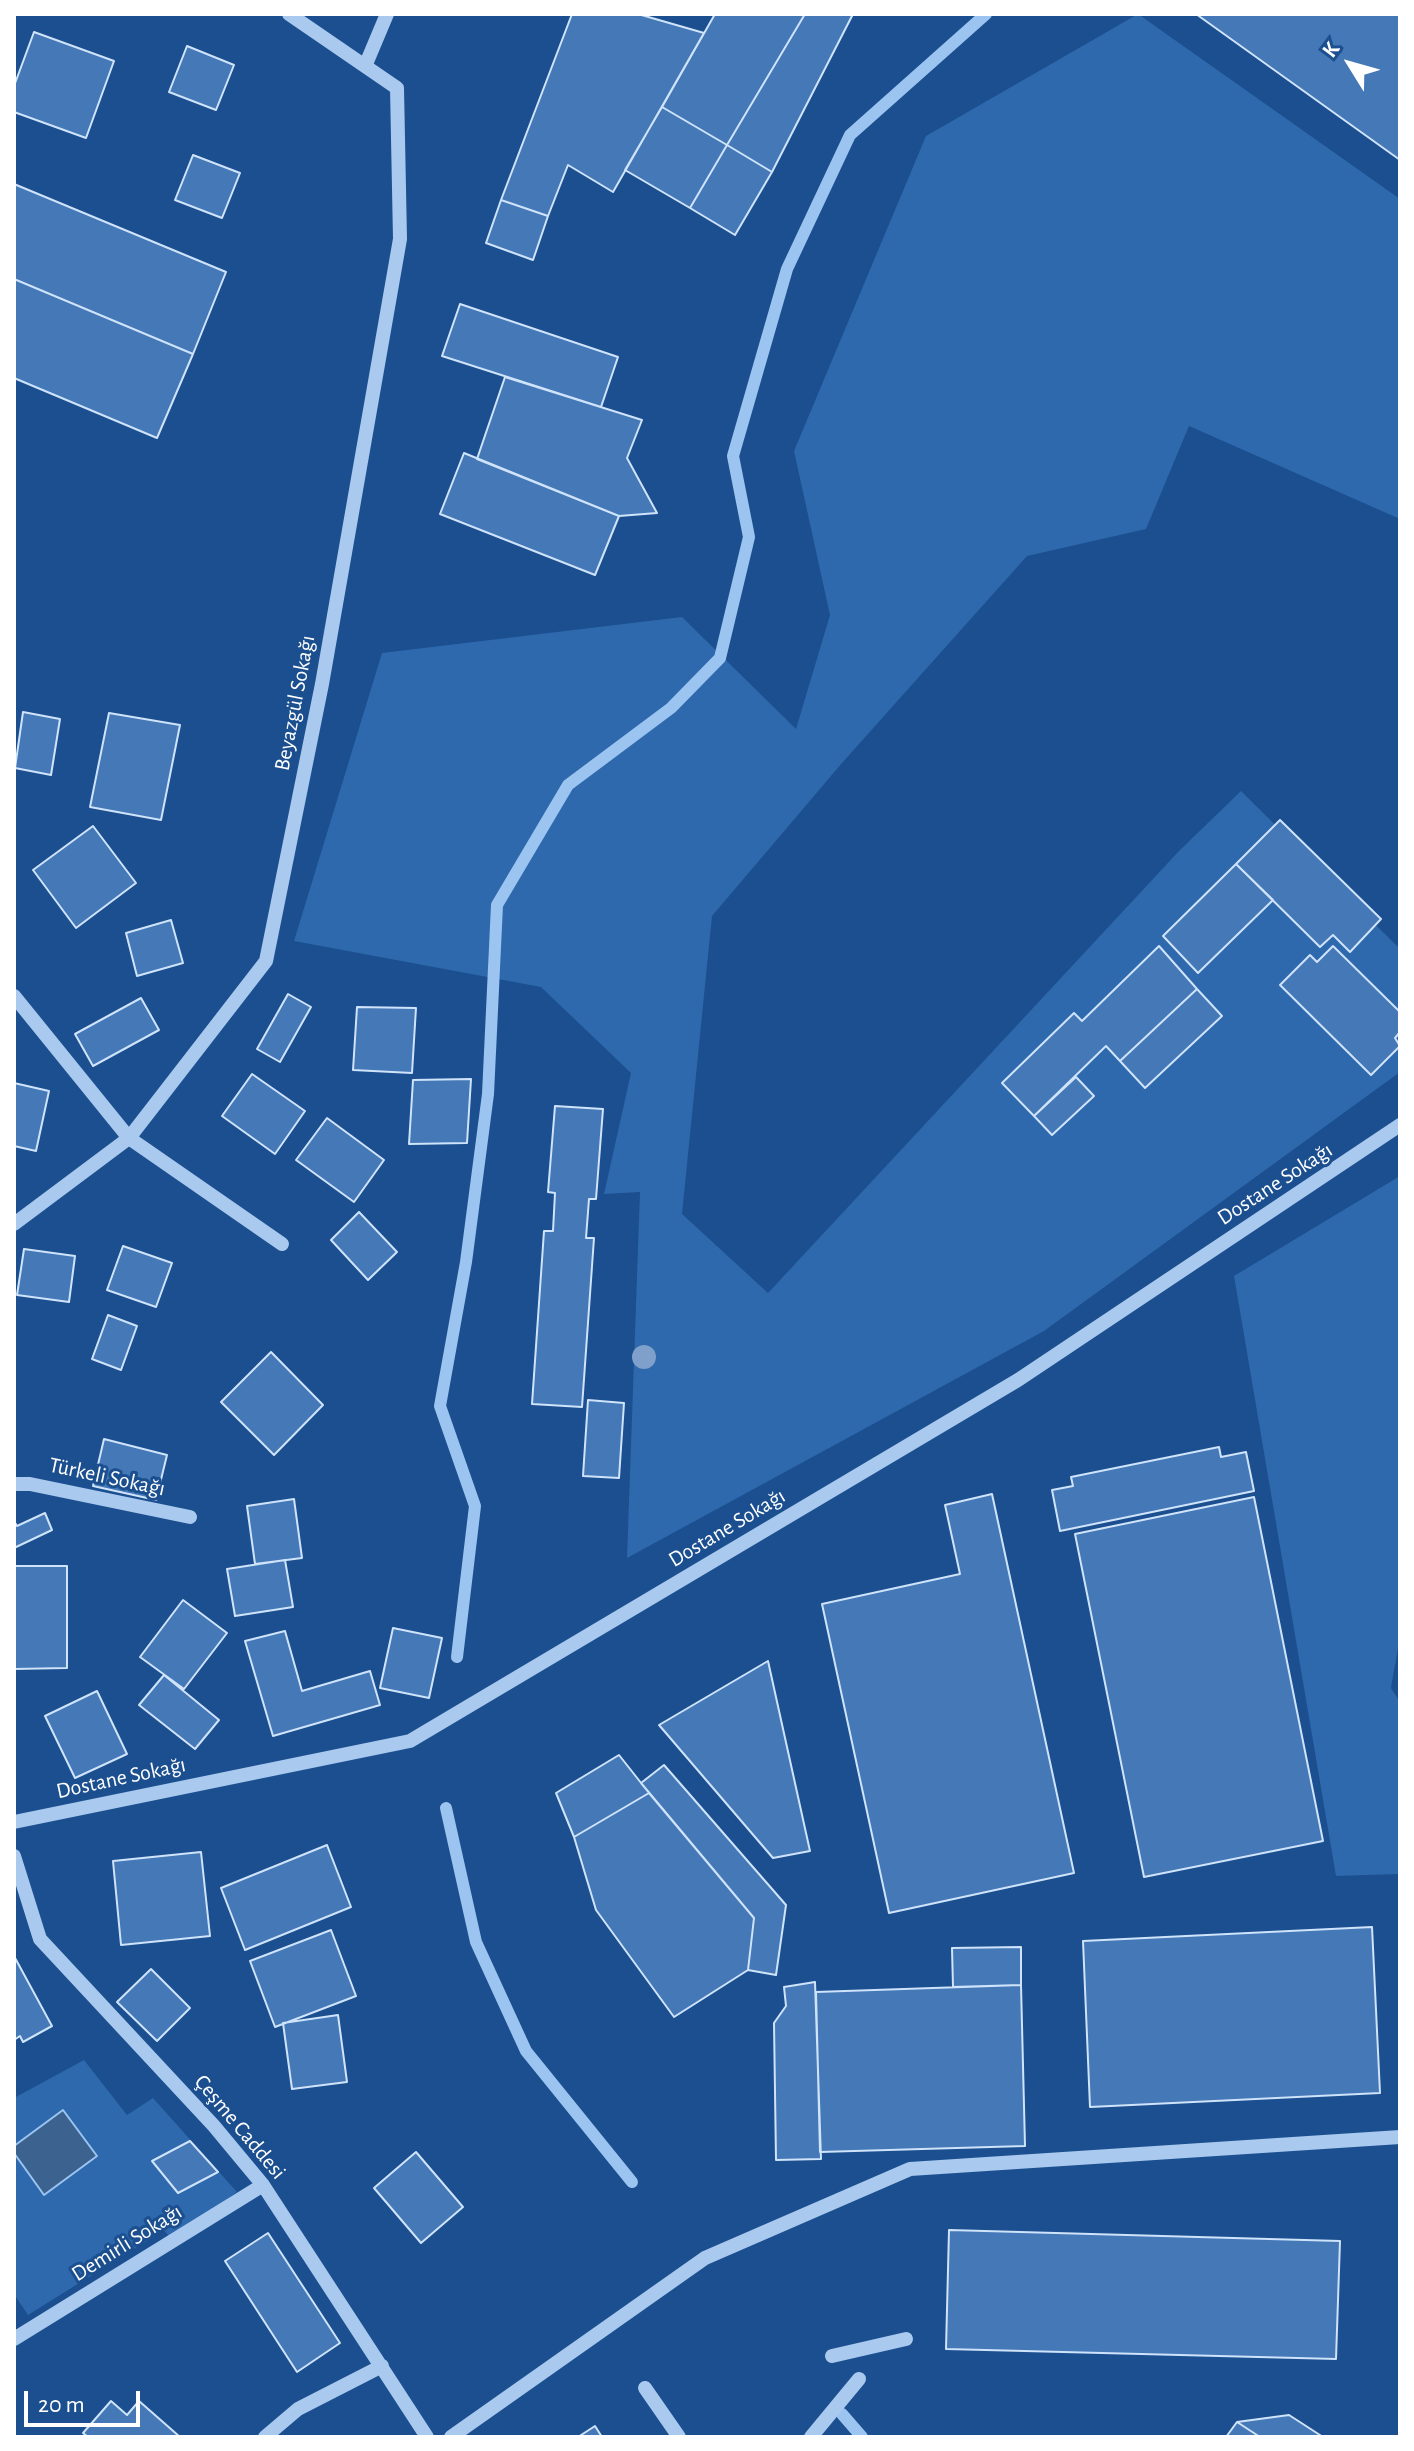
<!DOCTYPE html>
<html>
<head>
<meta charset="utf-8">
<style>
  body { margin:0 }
  #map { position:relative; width:1414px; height:2451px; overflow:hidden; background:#1b4f8f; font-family:"Alegreya Sans",sans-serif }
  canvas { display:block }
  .frame { position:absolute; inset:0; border:16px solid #fff; pointer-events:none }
  .north { position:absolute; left:1310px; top:24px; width:80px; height:80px; -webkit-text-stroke:6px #1b4f8f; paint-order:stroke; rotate:307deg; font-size:22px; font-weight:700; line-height:32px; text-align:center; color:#fff }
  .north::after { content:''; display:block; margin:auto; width:28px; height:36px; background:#fff; clip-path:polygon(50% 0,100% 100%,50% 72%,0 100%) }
  .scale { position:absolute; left:24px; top:2391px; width:116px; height:36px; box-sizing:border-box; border:4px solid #fff; border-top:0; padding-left:10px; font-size:24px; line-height:28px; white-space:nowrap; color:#fff; -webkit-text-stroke:6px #1b4f8f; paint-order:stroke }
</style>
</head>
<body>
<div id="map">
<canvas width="1414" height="2451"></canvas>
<div class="frame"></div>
<div class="north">K</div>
<div class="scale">20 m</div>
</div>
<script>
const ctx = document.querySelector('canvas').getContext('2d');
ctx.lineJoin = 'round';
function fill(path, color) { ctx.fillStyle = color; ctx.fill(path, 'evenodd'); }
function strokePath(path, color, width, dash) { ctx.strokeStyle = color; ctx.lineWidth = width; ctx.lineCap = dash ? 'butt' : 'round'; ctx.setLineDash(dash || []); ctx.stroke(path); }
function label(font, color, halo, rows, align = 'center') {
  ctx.font = font + ' "Alegreya Sans",sans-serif'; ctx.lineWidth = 6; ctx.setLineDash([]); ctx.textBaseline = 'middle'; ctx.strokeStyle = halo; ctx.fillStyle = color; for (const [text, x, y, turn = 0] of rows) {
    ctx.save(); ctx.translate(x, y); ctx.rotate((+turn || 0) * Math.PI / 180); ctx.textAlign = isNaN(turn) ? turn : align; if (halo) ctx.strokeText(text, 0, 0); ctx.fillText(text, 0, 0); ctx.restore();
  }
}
const green = new Path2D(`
  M1138,14l262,185v320l-211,-93 -43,103 -119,27 -185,207 -130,153 -30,298 86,79 411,-442 62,-60 159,158v123l-356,259 -417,227 13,-366 -36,2 27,-121 -90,-86 -247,-46 88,-288 300,-36 114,112 34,-114 -36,-164 132,-315z
  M1400,1176v460l-9,52 9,14v172l-64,2 -102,-600z
  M84,2060l43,55 26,-17 84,94 -66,47 -7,-9 -136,85 -14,-21v-196z`);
const water = new Path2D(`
  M63,2110l34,46 -53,39 -30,-42v-7z`);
const stream = new Path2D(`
  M457,1657l18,-151 -35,-100 26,-144 22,-168 9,-189 71,-120 103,-77 49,-50 29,-121 -16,-81 54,-187 63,-134 136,-121
  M446,1808l30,134 50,109 106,131
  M842,2414l20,23`);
const building = new Path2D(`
  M572,14h66l66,19 -91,159 -45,-27 -20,51 -47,-16z
  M715,14h90l-78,131 -65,-38z
  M805,14h48l-81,158 -45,-27z
  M1196,14h204v146z
  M34,32l80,29 -28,77 -72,-26v-26z
  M187,46l47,19 -18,45 -47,-18z
  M662,107l65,38 -37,63 -65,-38z
  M727,145l45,27 -37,63 -45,-27z
  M193,155l47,18 -18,45 -47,-18z
  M14,184l212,88 -33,82 -179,-75z
  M501,200l47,16 -15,44 -47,-17z
  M14,279l179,75 -36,84 -143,-60z
  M460,304l158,53 -17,50 -159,-51z
  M505,377l137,43 -15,38 30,55 -38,3 -142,-57z
  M464,453l155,63 -24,59 -155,-61z
  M23,712l37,7 -9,56 -36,-7z
  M109,713l71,12 -19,95 -71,-13z
  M1280,820l101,99 -31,33 -17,-17 -13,12 -84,-83z
  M93,826l43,57 -60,45 -43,-58z
  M1236,864l37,36 -75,73 -35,-37z
  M171,920l12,43 -46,13 -11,-43z
  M1159,946l38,43 -77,72 -14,-15 -72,70 -32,-33 72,-70 8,8z
  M1333,946l67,66v20l-5,6 5,8 -29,29 -91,-90 30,-30 7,7z
  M1197,989l25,27 -77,72 -25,-27z
  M288,994l23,13 -31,55 -23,-13z
  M141,998l18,32 -66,36 -18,-32z
  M357,1007l59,1 -4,65 -59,-3z
  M252,1074l53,37 -30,43 -53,-38z
  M1076,1077l18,19 -42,39 -18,-19z
  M471,1079l-4,64 -58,1 4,-64z
  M14,1083l35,8 -13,60 -22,-5z
  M555,1106l48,3 -7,90h-7l-3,39h8l-12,169 -50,-3 12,-173h9l2,-38 -7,-1z
  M327,1118l57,42 -30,42 -58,-42z
  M359,1212l38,40 -29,28 -37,-40z
  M123,1246l49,17 -16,44 -49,-17z
  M24,1249l51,7 -6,46 -52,-7z
  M108,1315l29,11 -16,44 -29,-11z
  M271,1352l52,53 -49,50 -53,-53z
  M588,1400l36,3 -5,75 -36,-2z
  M104,1439l63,16 -11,45 -63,-14z
  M1219,1447l2,10 25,-5 8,39 -194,40 -8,-41 21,-4 -2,-9z
  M992,1494l82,379 -185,40 -67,-309 138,-30 -15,-69z
  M1254,1497l69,344 -179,36 -69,-343z
  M294,1499l8,59 -47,6 -8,-58z
  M45,1513l7,17 -38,18v-27l3,5z
  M285,1560l8,47 -58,9 -8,-47z
  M14,1566h53v102l-53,1z
  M183,1600l44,33 -43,56 -44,-32z
  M393,1628l49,10 -13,60 -49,-10z
  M285,1631l17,60 68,-20 10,34 -107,31 -28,-95z
  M768,1661l42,190 -37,7 -114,-133z
  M164,1675l55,45 -24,29 -56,-44z
  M97,1691l30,63 -52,24 -30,-62z
  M619,1755l30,38 -75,44 -18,-44z
  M664,1765l122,140 -10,70 -28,-5 6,-52 -113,-135z
  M649,1793l105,125 -6,52 -74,47 -78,-107 -22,-73z
  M327,1845l24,62 -106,43 -24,-62z
  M201,1852l9,84 -89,9 -8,-84z
  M1372,1927l8,166 -290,14 -7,-166z
  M331,1930l25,66 -81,31 -25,-66z
  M1021,1947v38l-68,2 -1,-39z
  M14,1956l38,70 -29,16 -3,-6 -6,4z
  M151,1969l39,39 -33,33 -40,-39z
  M815,1982l6,177 -45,1 -2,-137 12,-17 -2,-19z
  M1021,1985l4,161 -205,6 -4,-160z
  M338,2015l9,67 -55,7 -9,-66z
  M190,2141l28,31 -40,21 -26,-32z
  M416,2152l47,55 -42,36 -47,-55z
  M949,2230l391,11 -4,118 -390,-10z
  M268,2233l72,110 -43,29 -72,-111z
  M111,2401l16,14 12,-14 41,36h-92l-5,-4z
  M1289,2415l34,22h-63l-23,-15z
  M1237,2422l23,15h-34z
  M595,2426l7,11h-24z`);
const minor = new Path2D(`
  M366,64l21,-50
  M14,996l115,142 153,106
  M14,1224l115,-86 137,-177 56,-277 78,-445 -3,-151 -108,-74
  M14,1484h16l160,33
  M14,1822l396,-81 608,-361 382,-255
  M14,1856l26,83 174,187 49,59 164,252
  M14,2339l249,-154
  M832,2356l74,-17
  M645,2388l34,49
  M265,2437l33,-28 84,-43
  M451,2437l254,-179 205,-89 490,-32
  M811,2437l48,-58`);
const trees = [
  [644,1357]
];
const streetNames = [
  ["Beyazgül Sokağı",295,703,-79],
  ["Dostane Sokağı",1275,1184,-33],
  ["Türkeli Sokağı",107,1477,12],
  ["Dostane Sokağı",727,1528,-31],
  ["Dostane Sokağı",121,1778,-12],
  ["Çeşme Caddesi",240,2127,50],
  ["Demirli Sokağı",127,2243,-32]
];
fill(green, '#2e69ad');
fill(water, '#3c6290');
strokePath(water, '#9cc4f0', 2);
strokePath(stream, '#9cc4f0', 12);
fill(building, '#4478b7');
strokePath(building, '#cfe3fa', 2);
strokePath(minor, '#a9c9ee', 14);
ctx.fillStyle = '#7ea0ca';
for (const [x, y] of trees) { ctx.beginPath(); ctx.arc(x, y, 12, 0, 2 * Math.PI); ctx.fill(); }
label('22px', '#fff', '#1b4f8f', streetNames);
</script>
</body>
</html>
